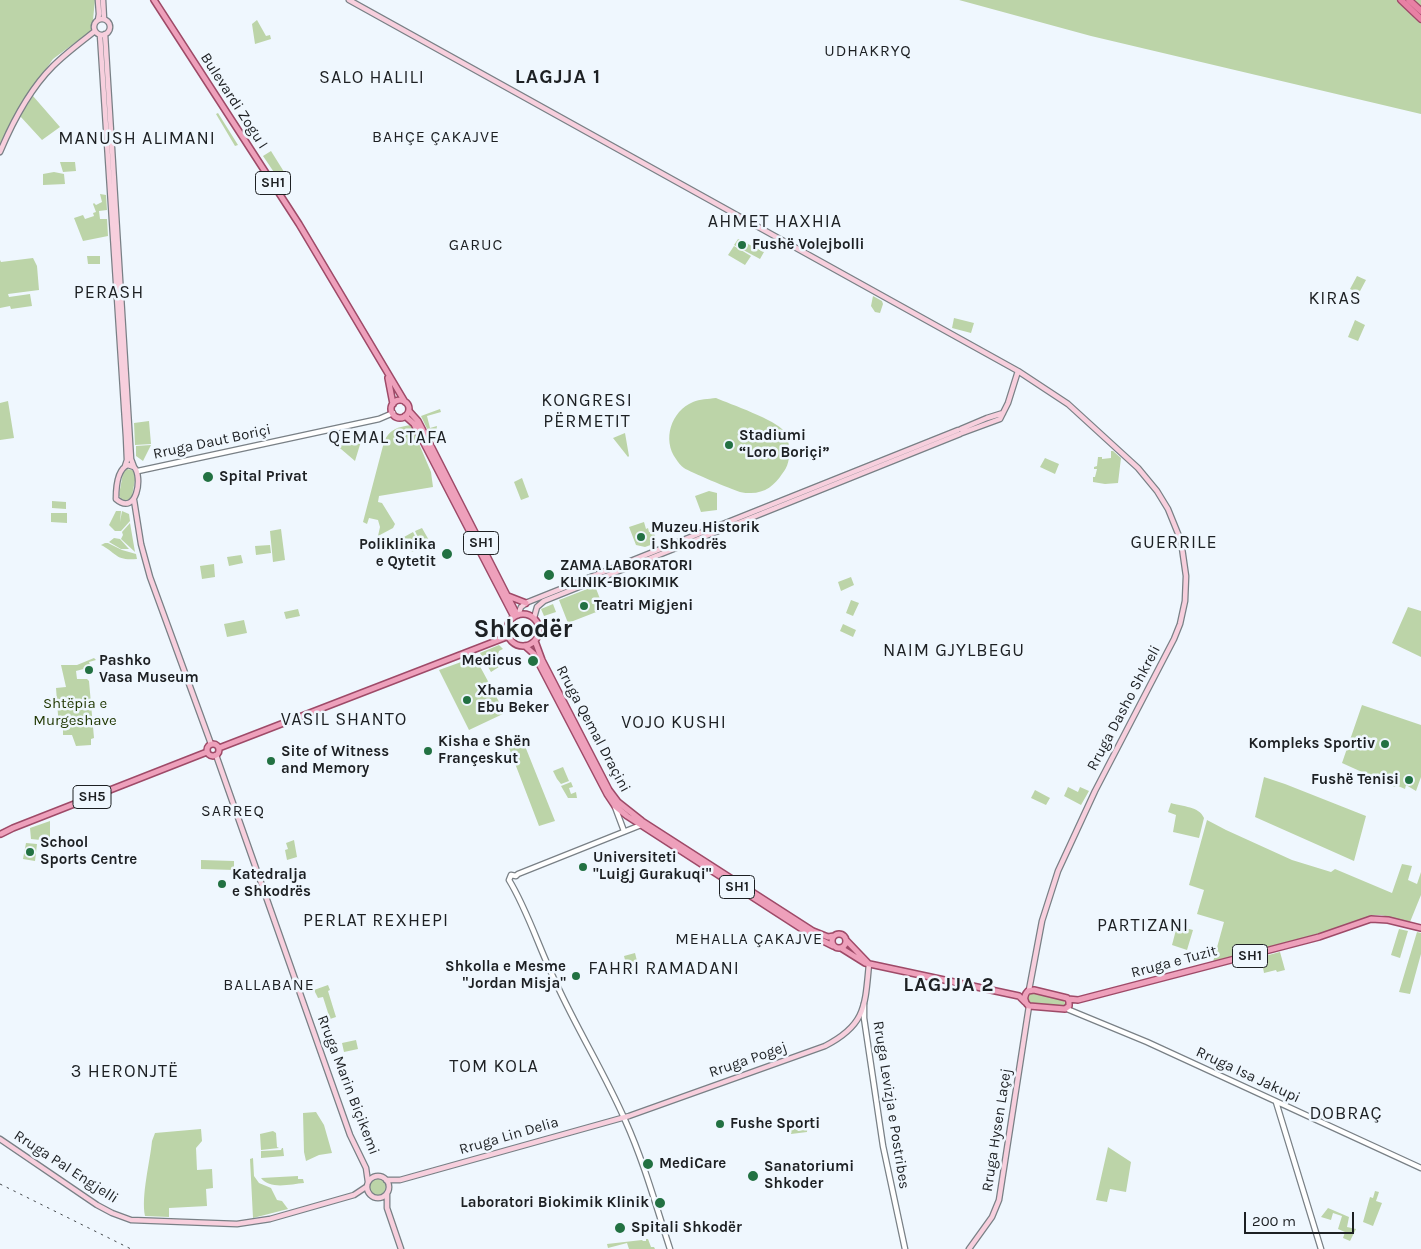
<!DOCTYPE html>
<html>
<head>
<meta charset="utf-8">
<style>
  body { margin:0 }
  #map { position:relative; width:1421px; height:1249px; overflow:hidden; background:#eff7fe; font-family:Karla,sans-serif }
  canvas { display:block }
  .scale { position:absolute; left:1244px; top:1212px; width:110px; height:22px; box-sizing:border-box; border:2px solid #1d2023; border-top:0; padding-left:6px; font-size:15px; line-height:18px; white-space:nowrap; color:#1d2023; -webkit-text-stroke:4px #eff7fe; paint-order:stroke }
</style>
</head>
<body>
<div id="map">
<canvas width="1421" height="1249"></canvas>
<div class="scale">200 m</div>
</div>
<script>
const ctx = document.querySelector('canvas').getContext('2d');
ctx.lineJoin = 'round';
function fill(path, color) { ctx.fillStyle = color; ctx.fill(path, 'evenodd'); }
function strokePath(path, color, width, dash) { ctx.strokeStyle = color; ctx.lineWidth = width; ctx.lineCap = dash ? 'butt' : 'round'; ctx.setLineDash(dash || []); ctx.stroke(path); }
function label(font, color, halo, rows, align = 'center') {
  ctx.font = font + ' Karla,sans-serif'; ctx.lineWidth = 5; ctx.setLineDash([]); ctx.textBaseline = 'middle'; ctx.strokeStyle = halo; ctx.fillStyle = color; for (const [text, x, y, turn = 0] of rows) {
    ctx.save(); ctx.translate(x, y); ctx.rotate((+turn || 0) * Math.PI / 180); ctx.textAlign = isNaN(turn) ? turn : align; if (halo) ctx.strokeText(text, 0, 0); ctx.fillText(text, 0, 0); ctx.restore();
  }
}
const green = new Path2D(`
  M0,0h95l-3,30 -39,29 -37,53 -16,32z
  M959,0h462v114l-330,-78z
  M257,20l9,16 4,-1 1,4 -16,5 -3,-20z
  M33,96l27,31 -18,13 -22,-24z
  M218,113l20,32 -3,1 -19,-32z
  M271,151l20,32 -7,4 -21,-31z
  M60,162h15l1,9 -13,1z
  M54,172l10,2 1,10 -22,1v-11z
  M100,194l6,1 1,15 -8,1 1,8h7l1,17 -25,5 -9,-23 9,-3 2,4 9,-3 -1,-3 3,-1 -3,-8 1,-1 2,2 6,-3z
  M738,239l26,13 -4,7 -26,-14z
  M734,246l17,10 -6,9 -17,-10z
  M87,256h13v8h-12z
  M33,258l4,8 2,24 -31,4 1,3 21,-3 2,12 -21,3 -1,-3 -10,2v-48l1,2z
  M1357,276l9,4 -7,13 -9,-4z
  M873,296l9,5 1,3 -3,9 -5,-1 -4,-6z
  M954,318l20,5 -3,10 -19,-5z
  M1355,320l10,5 -7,16 -10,-4z
  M716,398c14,6 60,22 68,33 4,5 5,13 5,18 1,9 -1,18 -7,25 -7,11 -17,19 -31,19 -3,0 -8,0 -11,-1 -9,-3 -50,-20 -56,-24 -3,-2 -6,-6 -8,-9 -14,-19 -5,-48 17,-57 7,-3 15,-3 23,-4z
  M8,401l6,37 -14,2v-37z
  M440,409l1,3 -14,4 3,12 7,-2 -1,6 -6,3 -9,-19z
  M149,421l2,23 -16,1 -1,-22z
  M411,425l20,47 2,15 -54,9 -1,6 4,1 13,21 -2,4 -15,8 2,-9 -2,-7 -9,-2 -2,6 -4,-2 21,-80c5,-13 14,-15 27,-17z
  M440,432l2,1 4,8 -10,4 -4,-9z
  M625,433l4,23 -1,1 -15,-19z
  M362,438l-7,23 -21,-18z
  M151,445l-8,16 -7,-5v-10z
  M1111,451h2l8,7 -3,25 -13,1 -12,-2v-5h2l2,-8h-3v-2l3,-1 1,-9h4v2l9,-1z
  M1045,458l14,6 -4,10 -15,-7z
  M127,469l5,1 4,5 -4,21 -5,5 -6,-2 -2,-4 4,-22z
  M522,478l7,19 -8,3 -7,-18z
  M709,491l8,2v17l-16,2 -6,-16z
  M52,501l14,1v7l-14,-1z
  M116,511h5l-1,11 2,-11 7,3 1,7 -9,10h-6l-6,-6z
  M51,513h16v10l-16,-1z
  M644,522l2,7 2,-1 1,4h5l2,11 -11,4 -9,-2 -7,-18z
  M130,523l5,29 -14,-13 2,-4 -1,-3z
  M422,528l8,14 -8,4 -7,-15z
  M281,529l4,31 -12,2 -3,-31z
  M413,532l8,15 -9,5 -8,-15z
  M114,538l6,1 9,10h-8l-12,-7z
  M105,543h3l14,7 14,4 1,5c-22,2 -20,-6 -36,-14z
  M270,545l1,8 -15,2 -1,-9z
  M241,555l2,8 -14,3 -2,-9z
  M214,564l1,13 -13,2 -2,-13z
  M851,577l3,8 -13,6 -3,-9z
  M595,586l9,23 -36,14 -9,-23z
  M851,600l8,3 -6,13 -7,-3z
  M553,604l3,8 -12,4 -3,-7z
  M1408,607l13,4v46l-29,-14z
  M298,609l2,7 -14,3 -2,-7z
  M244,620l3,13 -20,4 -3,-13z
  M843,624l13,6 -3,7 -13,-6z
  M499,645l4,4 -4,2 -1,3 4,11 -11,7 -11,-19z
  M475,657l30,56 -36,17 -30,-60z
  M94,658l2,2 -7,2 2,5 -15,4 1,8h10l2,2 5,57 -3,1v6l-15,1 -4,-11h-9v-6l-4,-1 -3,-40 10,-1 -5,-22h16z
  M1362,705l59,20v52l-5,14 -10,-6 -1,4 -9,-4 -1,2 -53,-24z
  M521,736l34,85 -16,5 -33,-86z
  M563,767l6,14 -8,3 -4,-5 -4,-8z
  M1264,777l21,7 81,32 -12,45 -99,-44z
  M571,782l2,5 -4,1 2,6 5,-2 1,6h-9l-7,-12z
  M1068,787l10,5 2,-5 9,4 -8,14 -17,-9z
  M1035,790l15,8 -4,7 -15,-7z
  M1171,803c12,4 28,3 33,15l-5,20 -26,-6 3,-17 -8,-3z
  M1207,820l19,10 66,30 39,12 4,-3 57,24 10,-29 10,2 -4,14 9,4 4,-12v23l-11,27 -29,-7h-9l-55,20 -104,27 11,-40 -27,-8 7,-24 -15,-5z
  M50,821v20l-19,-2 -1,-11z
  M294,840l3,17 -10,3 -2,-10 3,-1 -2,-6z
  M26,843l11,1 -2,17 -12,-2z
  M201,860l33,1v9l-33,-1z
  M1177,926l16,4 -6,20 -15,-5z
  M1399,929l9,2 -8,27 -9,-3z
  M1417,932l4,1v21l-11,40 -11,-2z
  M1280,952l5,18 -8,2 -1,-2 -12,3 -3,-16z
  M635,953l4,16 -11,3 -4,-16z
  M328,985l2,5 -2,1 8,26 -6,2 -7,-22 -5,1 -4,-8z
  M1032,992l31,8 3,4 -4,3 -31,-3 -4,-2v-6z
  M356,1040l2,9 -14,3 -2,-9z
  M316,1112l8,13 8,28 -13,2 -13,6 -2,-9 -1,-39z
  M808,1118l-1,14 -16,2 -4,-4 6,-2 4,1 1,2 6,-1 -2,-8 -6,2 1,3 -2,-2 -9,2z
  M201,1129l1,12 -6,7 1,22 15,-1 1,19 -7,1 1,17 -38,2v9l-24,-1c-4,-20 5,-54 7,-75l3,-8z
  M273,1131l3,2 1,14 2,1 -18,2 -1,-16z
  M1108,1147l23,15 -5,30 -16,-3 -3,13 -11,-2z
  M282,1148h1l1,8 -23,2v-7l20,-1z
  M253,1158l1,18 5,7 12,5 6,12 5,1 6,8 -35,9 -3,-59z
  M298,1176v3h5l1,4c-13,1 -34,7 -43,-5z
  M370 1187a8 8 0 1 1 16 0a8 8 0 1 1-16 0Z
  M1375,1191l4,1 -3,9 6,2 -9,23 -10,-4 7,-25 3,1z
  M1328,1208l21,9 -2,10 9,2 -6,12 -7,-3 2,-6 -7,-3 4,-13 -9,-3 -2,7 -10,-3z
  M646,1239h2l3,8h3l1,2h-26l-2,-6 -19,5 -1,-4 35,-4 1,1h3z`);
const tertiary = new Path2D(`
  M138,471l241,-52 14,-6
  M615,807l9,24
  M641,825l-123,49 -2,2 -5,-1 -2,5c19,31 31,71 48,105 21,46 48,89 68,135 19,42 31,86 45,129
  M864,1004v14l19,128 22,103
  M1067,1009l80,33 274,126
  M1276,1102l45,147`);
const secondary = new Path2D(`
  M103,0l1,19
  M349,0l669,371 50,33 70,64 19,23 11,18 13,32 5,35 -1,25 -5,23 -6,15 -79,152 -37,80 -16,50 -13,69
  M94 27a8 8 0 1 1 16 0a8 8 0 1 1-16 0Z
  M98,20l1,-6 -1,-14
  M105,34l26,425 3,8
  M100,35l26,402 1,23 -2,6
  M0,152c13,-31 29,-62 53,-86 13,-13 28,-24 42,-35
  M961,429l26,-11 16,-5
  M962,433l38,-14 8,-16 10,-32
  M128,465l6,2c9,9 3,50 -18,32 0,-11 1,-30 12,-34z
  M134,500l7,44 9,33 61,167
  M518,615l3,-8 7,-5 430,-172
  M534,618l3,-11 7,-6 416,-167
  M216,755l134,380 16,33 2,14
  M0,1139l97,66 15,8 19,7 106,4 33,-5 84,-24 12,-8
  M367 1187a11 11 0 1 1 22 0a11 11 0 1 1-22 0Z
  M386,1180h14l229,-64 196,-70c41,-21 40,-40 44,-82
  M387,1194v14l14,41
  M969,1249l23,-32 7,-17 30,-194`);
const primary = new Path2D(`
  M154,0l145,224 106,178
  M388,378l5,26
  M391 409a9 9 0 1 1 18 0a9 9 0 1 1-18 0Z
  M409,411l9,10 14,27 85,167
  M405,416l9,8 99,191
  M508,596l18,7
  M507 630a16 16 0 1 1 32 0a16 16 0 1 1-32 0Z
  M535,641l7,19 67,130 9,12 24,19 171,110 15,6 6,-1
  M525,646l9,8 73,140 8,12 12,10 184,119 22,11
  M207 750a6 6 0 1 1 12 0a6 6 0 1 1-12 0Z
  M219,748l290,-112
  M1,834l12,-6 194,-76
  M832 941a7 7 0 1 1 14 0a7 7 0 1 1-14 0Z
  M846,940l22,23
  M841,948l24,15 154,33 6,6
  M1034,990l33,8 2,3v5l-4,3 -36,-3c-5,-4 -6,-10 -1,-15z
  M1068,999l10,1 241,-63 52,-18 17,1 33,8`);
const trunk = new Path2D(`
  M1401,0l20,19
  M1409,0l12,11`);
const rail = new Path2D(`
  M0,1184l131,65`);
const markers = [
  [742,245,5,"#227142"],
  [729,445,5,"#227142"],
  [208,477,6,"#227142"],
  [641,537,5,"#227142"],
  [447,554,6,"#227142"],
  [549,575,6,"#227142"],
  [584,606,5,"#227142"],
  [533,661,6,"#227142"],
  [89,670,5,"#227142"],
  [467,700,5,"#227142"],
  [1385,744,5,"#227142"],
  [428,751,5,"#227142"],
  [271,761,5,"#227142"],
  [1409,780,5,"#227142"],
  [30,852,5,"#227142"],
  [583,867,5,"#227142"],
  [222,884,5,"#227142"],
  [576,976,5,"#227142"],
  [720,1124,5,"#227142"],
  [648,1164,6,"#227142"],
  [753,1176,6,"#227142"],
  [660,1203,6,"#227142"],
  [620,1228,6,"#227142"]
];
const shields = [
  [273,183,35],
  [481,543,35],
  [92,797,38],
  [737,887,35],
  [1250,956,35]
];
const shieldNames = [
  ["SH1",273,183],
  ["SH1",481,543],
  ["SH5",92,797],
  ["SH1",737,887],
  ["SH1",1250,956]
];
const streetNames = [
  ["Bulevardi Zogu I",234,101,57],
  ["Rruga Daut Boriçi",212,442,-12],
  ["Rruga Dasho Shkreli",1124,708,-62],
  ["Rruga Qemal Draçini",593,729,62],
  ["Rruga e Tuzit",1174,962,-15],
  ["Rruga Pogej",748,1060,-19],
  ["Rruga Isa Jakupi",1248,1075,25],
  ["Rruga Marin Biçikemi",348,1085,69],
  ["Rruga Levizja e Postribes",891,1105,81],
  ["Rruga Hysen Laçej",997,1130,-81],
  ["Rruga Lin Delia",509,1136,-16],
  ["Rruga Pal Engjelli",66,1167,33]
];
const poiNames = [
  ["Fushë Volejbolli",752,245],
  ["Stadiumi",739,436],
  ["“Loro Boriçi”",739,453],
  ["Spital Privat",219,477],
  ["Muzeu Historik",651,528],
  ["i Shkodrës",651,545],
  ["Poliklinika",436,545,"right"],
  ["e Qytetit",436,562,"right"],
  ["ZAMA LABORATORI",560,566],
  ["KLINIK-BIOKIMIK",560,583],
  ["Teatri Migjeni",594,606],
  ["Pashko",99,661],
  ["Vasa Museum",99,678],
  ["Medicus",522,661,"right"],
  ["Xhamia",477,691],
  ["Ebu Beker",477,708],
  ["Kisha e Shën",438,742],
  ["Françeskut",438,759],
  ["Kompleks Sportiv",1375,744,"right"],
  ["Site of Witness",281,752],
  ["and Memory",281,769],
  ["Fushë Tenisi",1399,780,"right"],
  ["School",40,843],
  ["Sports Centre",40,860],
  ["Universiteti",593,858],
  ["\"Luigj Gurakuqi\"",593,875],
  ["Katedralja",232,875],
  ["e Shkodrës",232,892],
  ["Shkolla e Mesme",566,967,"right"],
  ["\"Jordan Misja\"",566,984,"right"],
  ["Fushe Sporti",730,1124],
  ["MediCare",659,1164],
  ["Sanatoriumi",764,1167],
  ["Shkoder",764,1184],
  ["Laboratori Biokimik Klinik",649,1203,"right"],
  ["Spitali Shkodër",631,1228]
];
const parkNames = [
  ["Shtëpia e",75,704],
  ["Murgeshave",75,721]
];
const neighbourhoodNames = [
  ["UDHAKRYQ",868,51],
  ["BAHÇE ÇAKAJVE",436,137],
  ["GARUC",476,245],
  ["SARREQ",233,811],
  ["MEHALLA ÇAKAJVE",749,939],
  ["BALLABANE",269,985]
];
const quarterNames = [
  ["SALO HALILI",372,78],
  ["MANUSH ALIMANI",137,139],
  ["AHMET HAXHIA",775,222],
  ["PERASH",109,293],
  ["KIRAS",1335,299],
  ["KONGRESI",587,401],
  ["PËRMETIT",587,422],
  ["QEMAL STAFA",388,438],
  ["GUERRILE",1174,543],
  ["NAIM GJYLBEGU",954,651],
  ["VASIL SHANTO",344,720],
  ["VOJO KUSHI",674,723],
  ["PERLAT REXHEPI",376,921],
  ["PARTIZANI",1143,926],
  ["FAHRI RAMADANI",664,969],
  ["TOM KOLA",494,1067],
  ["3 HERONJTË",125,1072],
  ["DOBRAÇ",1346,1114]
];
const districtNames = [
  ["LAGJJA 1",558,77],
  ["LAGJJA 2",949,985]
];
const townNames = [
  ["Shkodër",523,630]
];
fill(green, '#bcd4a8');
strokePath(tertiary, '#798086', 7);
strokePath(secondary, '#798086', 7);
strokePath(primary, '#9e4a68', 8);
strokePath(trunk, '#9e4a68', 8);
strokePath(tertiary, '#fff', 4.5);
strokePath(secondary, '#f7cfdd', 4.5);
strokePath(primary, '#eea0bb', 5);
strokePath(trunk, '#e880a4', 5.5);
strokePath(rail, '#45494c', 1, [2.5, 5]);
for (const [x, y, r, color] of markers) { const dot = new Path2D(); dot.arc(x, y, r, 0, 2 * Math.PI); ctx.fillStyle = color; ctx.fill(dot); strokePath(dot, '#eff7fe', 2); }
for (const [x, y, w] of shields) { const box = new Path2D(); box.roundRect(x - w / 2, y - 11.5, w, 23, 4); ctx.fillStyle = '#eff7fe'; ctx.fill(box); strokePath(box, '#1d2023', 1); }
label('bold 14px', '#1d2023', null, shieldNames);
label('15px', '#1d2023', '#eff7fe', streetNames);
label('bold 15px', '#1d2023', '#eff7fe', poiNames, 'left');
label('15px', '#1f3601', '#eff7fe', parkNames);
ctx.letterSpacing = '1px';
label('16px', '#1d2023', '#eff7fe', neighbourhoodNames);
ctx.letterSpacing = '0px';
ctx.letterSpacing = '1px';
label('18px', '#1d2023', '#eff7fe', quarterNames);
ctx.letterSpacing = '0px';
ctx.letterSpacing = '1px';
label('bold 20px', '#1d2023', '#eff7fe', districtNames);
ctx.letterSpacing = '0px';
label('bold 25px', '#1d2023', '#eff7fe', townNames);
</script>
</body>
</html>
